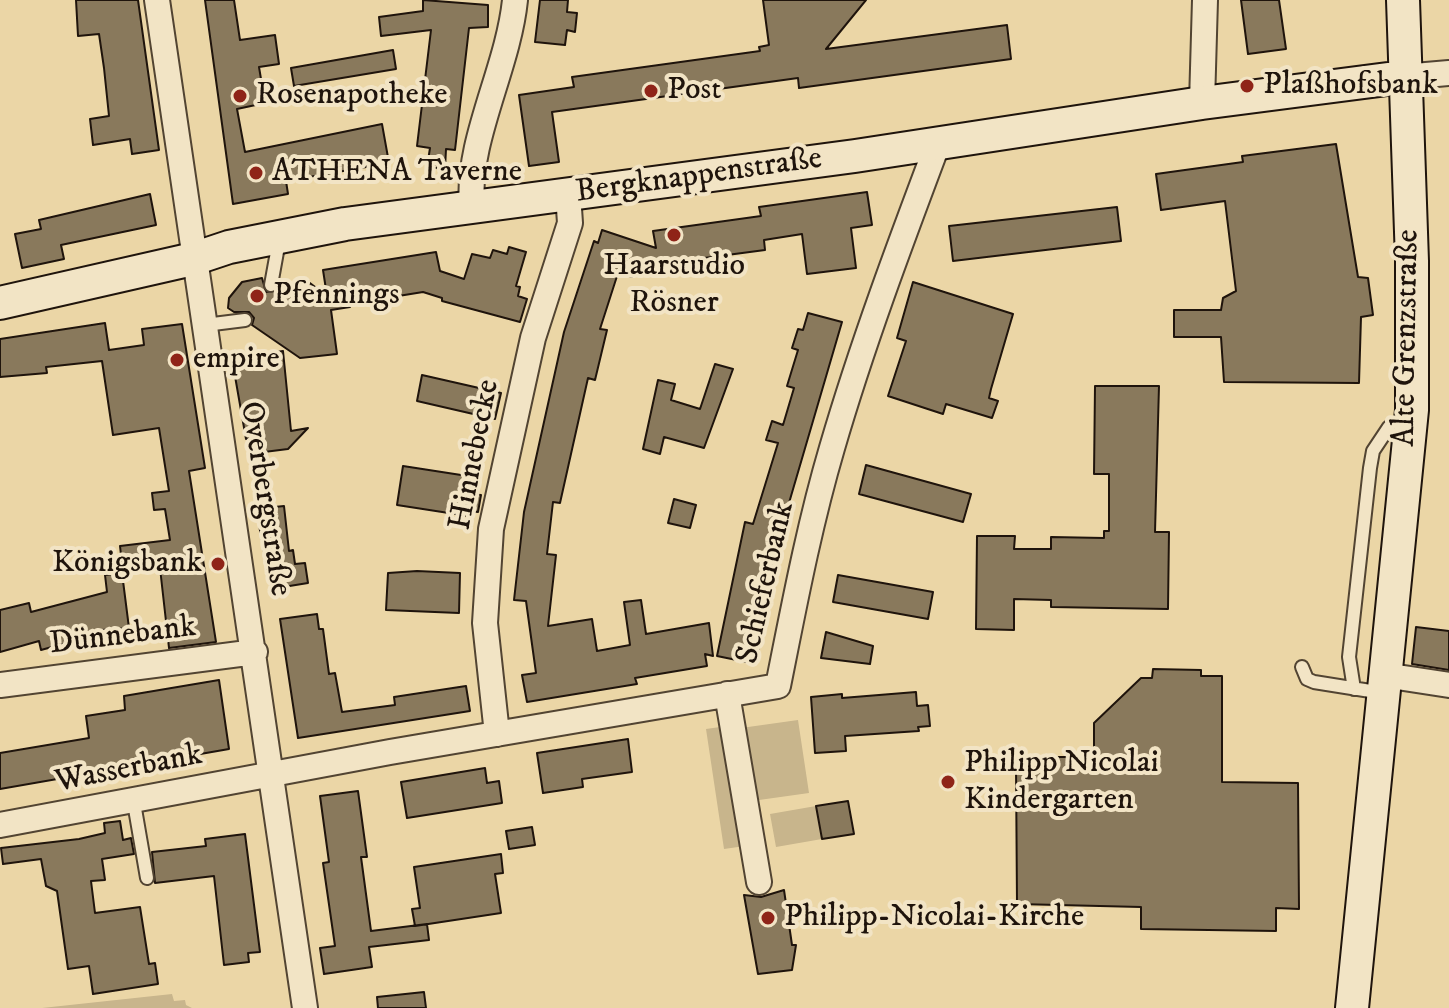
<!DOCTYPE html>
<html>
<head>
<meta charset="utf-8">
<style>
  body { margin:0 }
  canvas { display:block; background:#ebd6a6 }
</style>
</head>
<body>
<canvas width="1449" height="1008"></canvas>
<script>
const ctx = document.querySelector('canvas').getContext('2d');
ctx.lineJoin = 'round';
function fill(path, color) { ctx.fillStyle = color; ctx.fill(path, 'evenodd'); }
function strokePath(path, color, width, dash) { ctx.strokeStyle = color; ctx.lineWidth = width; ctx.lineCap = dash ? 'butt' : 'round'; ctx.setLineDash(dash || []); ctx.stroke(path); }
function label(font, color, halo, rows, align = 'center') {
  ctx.font = font + ' "IM FELL DW Pica",serif'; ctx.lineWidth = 8; ctx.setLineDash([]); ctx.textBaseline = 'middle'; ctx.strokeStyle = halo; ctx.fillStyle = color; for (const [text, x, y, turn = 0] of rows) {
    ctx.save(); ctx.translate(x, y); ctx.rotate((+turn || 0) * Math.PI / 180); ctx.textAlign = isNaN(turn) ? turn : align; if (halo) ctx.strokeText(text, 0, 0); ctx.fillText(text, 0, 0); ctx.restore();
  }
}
const green = new Path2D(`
  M798,720l11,73 -57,8 -11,-73z
  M727,726l18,120 -21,3 -18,-120z
  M816,806l6,33 -46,8 -6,-33z
  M172,994l2,7 11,-1 1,5 6,3h-150z`);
const building = new Path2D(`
  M76,0h62l21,150 -27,4 -2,-15 -37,6 -3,-26 19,-3 -5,-48 -5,-34 -21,2z
  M205,0h29l6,40 35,-5 4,29 -20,3 6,36 -28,6 8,43 137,-28 7,39 -103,18 2,13 -55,10z
  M423,0l65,5v22l-19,1 -14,122 -9,-1 -1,20 -18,-2 3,-19 -13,-2 14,-116 -50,6 -2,-19 44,-6z
  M540,0h28l-1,12 10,1 -2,19 -8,-2 -2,15 -30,-3z
  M763,0h103l-40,49 181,-24 4,34 -212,29 -1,-10 -246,34 7,50 -30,4 -10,-71 55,-8 -2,-10 188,-26 -1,-4 10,-2z
  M1241,0h38l7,49 -38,5z
  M393,50l3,19 -102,17 -3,-18z
  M1336,144l22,133 10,1 5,37 -12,2 -2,66 -135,-1 -3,-45h-47v-27h47l2,-12 13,-7 -11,-90 -64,9 -5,-36 87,-12 -1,-6z
  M867,192l5,33 -21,3 5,40 -49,6 -5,-40 -38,6 1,10 -129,17 -3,10 -15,-4 -18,56 7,1 -12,50 -7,-2 -28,125 -7,-1 -6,52 9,1 -8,71 44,-7 5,32 33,-6 -6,-43 17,-2 5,34 63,-11 4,33 -8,-2 2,12 -72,12 2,6 -110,18 -5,-27 14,-2 -10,-72 -12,-1 10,-88 40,-180 30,-91 4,2 4,-13 54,18 -3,-17 108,-15 -2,-9z
  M150,194l6,31 -95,20 3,14 -42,9 -7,-34 26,-5 -2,-9z
  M1117,207l4,34 -168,20 -4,-35z
  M509,247l17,5 -10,34 4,1 -2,9 9,3 -7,23 -78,-21v-3l-19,-6 -74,12 1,3 -19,3 6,44 -37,4 -48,-33 2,-7 -5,-6h-15l-6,-4 1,-10 13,-16 20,-4 4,14 12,-2 10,7 14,-20 25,19 -4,-26 113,-18 4,19 24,8 8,-25 18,4 3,-8 14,4z
  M913,282l100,32 -22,75 -2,9 9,3 -6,17 -46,-14 -3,10 -55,-18 18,-55 -9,-3z
  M808,313l34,9 -58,198 -28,144 -39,-8 28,-134 8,2 25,-81 -12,-3 6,-19 11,4 11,-37 -7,-2 11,-36 -6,-2 6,-19 5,1z
  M105,323l4,27 35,-5 -2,-16 40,-5 23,144 -16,3 27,171 -47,6 -10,-89 -37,5 -2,-18 50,-6 -5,-31 -11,1 -2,-17 17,-2 -10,-63 -46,7 -11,-74 -56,6 1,6 -47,4v-38z
  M283,351l8,80 17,-3 -20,21 -24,3 -1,-6 -12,1 -1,-8h-4l-14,-80z
  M715,364l18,5 -29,79 -40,-11 -4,17 -17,-5 15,-69 17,4 -4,16 29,9z
  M422,375l79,18 -6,26 -78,-18z
  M1095,386h64l-4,146h14l-1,77 -117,-2v-7l-37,-1v31l-38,-1 1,-93h38l-1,13h37v-12l53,1v-7h5v-57h-15z
  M866,465l105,29 -8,28 -104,-28z
  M403,466l71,11 -3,17 10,1 -3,17 -9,-1 -1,5 -71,-11z
  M674,499l22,6 -6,23 -22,-5z
  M284,506l5,45 4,-1 2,14 10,-1 3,20 -37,6 -15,-80z
  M417,571l43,2 -1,40 -73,-3 2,-37z
  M122,573l7,55 -27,2 1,3 -62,17 -2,-9 -39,11v-42l29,-7 2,9 76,-20 -2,-17z
  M838,575l95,17 -5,27 -95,-17z
  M317,614l2,15h4l6,45 6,-1 7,39 53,-7 -1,-8 72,-11 4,25 -172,27 -18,-119z
  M1416,627l33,4v39l-37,-6z
  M826,632l47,14 -3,18 -49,-6z
  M1153,669l48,1v6h21v106l76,1 1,126 -23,-1v23l-135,-2v-22l-124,-3 -1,-138h37v-9h41v-34l47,-45h11z
  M219,680l10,69 -229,40v-36l89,-15 -3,-22 39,-6 -1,-14z
  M916,692l1,14 11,-1 2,21 -12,1 1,4 -74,5 1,15 -31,2 -4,-56 31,-3v4z
  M628,739l4,33 -50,7 1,8 -40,6 -6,-40z
  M485,768l2,15 12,-2 3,22 -95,15 -6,-36z
  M358,791l9,66h-6l10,74 56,-7 2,16 -60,7 3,20 -48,7 -4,-26 15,-2 -12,-83 6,-1 -9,-66z
  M848,801l6,33 -32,5 -6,-33z
  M120,821l3,19 8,-2 3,16 -32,5 3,21 -14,1 4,32 45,-6 9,57 6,-1 3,21 -65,10 -4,-28 -21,3 -11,-78 -11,-5 -5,-27 -38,5 -2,-16 78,-9 26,-6 -1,-10z
  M532,827l3,18 -26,4 -3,-18z
  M245,834l15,118 -12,1 1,9 -25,3 -10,-89 -59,7 -3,-31 54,-6 -1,-7z
  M501,854l2,19 -8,1 6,39 -86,13 -3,-17 8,-1 -6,-41z
  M784,890l8,55h4l-4,25 -34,4 -14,-79 17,2z
  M424,992l2,16h-48l-1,-11z`);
const lane = new Path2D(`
  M271,285l8,-44
  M205,325l40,-5
  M1302,667l5,12 7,3 69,11
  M1354,689l-5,-32 21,-189 3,-17 16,-24
  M134,803l13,75`);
const street = new Path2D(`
  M157,0l148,1008
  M1403,77l46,-4
  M1202,103l3,-103
  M472,206c-6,-65 36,-137 43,-206
  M1384,675l65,10
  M0,685l255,-33
  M727,694l32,188
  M497,734l-12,-111 6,-94 42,-191 37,-115 -2,-29
  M0,825l390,-73 388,-66c16,-80 31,-160 54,-238 30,-103 68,-204 106,-305`);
const secondary = new Path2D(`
  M0,303l193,-44 36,-12 116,-23 510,-68 347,-53 201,-26
  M1352,1008l60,-598v-149l-9,-261`);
const markers = [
  [1247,86,8,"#8f2418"],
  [651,91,8,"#8f2418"],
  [240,96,8,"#8f2418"],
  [256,173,8,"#8f2418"],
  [674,235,8,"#8f2418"],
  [257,296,8,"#8f2418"],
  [177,360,8,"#8f2418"],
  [218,564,8,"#8f2418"],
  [948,782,8,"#8f2418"],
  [768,918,8,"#8f2418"]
];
const poiNames = [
  ["Plaßhofsbank",1263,86],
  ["Post",667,91],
  ["Rosenapotheke",256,96],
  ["ATHENA Taverne",272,173],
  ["Haarstudio",674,267,"center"],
  ["Rösner",674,304,"center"],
  ["Pfennings",273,296],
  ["empire",193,360],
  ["Königsbank",202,564,"right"],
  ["Philipp Nicolai",964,764],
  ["Kindergarten",964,801],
  ["Philipp-Nicolai-Kirche",784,918]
];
const streetNames = [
  ["Bergknappenstraße",699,177,-8],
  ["Alte Grenzstraße",1408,338,-89],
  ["Hinnebecke",476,455,-79],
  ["Overbergstraße",264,499,81],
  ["Schieferbank",767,583,-77],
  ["Dünnebank",123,637,-7],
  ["Wasserbank",129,770,-11]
];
fill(green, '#c8b58c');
fill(building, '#89795c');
strokePath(building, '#1f140c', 2);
strokePath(lane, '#524432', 16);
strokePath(street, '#524432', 28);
strokePath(secondary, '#1f140c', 36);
strokePath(lane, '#f2e4c5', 12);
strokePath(street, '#f2e4c5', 24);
strokePath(secondary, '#f2e4c5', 32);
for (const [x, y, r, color] of markers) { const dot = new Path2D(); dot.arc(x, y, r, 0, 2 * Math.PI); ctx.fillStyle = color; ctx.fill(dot); strokePath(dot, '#f2e4c5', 3); }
label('32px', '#1f140c', '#f2e4c5', poiNames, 'left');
label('32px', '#1f140c', '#f2e4c5', streetNames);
</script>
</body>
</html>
